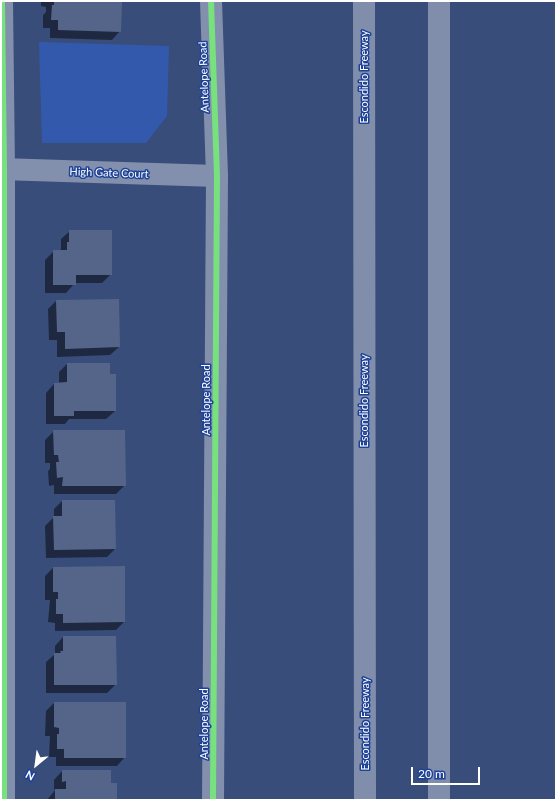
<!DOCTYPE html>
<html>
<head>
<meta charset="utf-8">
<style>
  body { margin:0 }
  #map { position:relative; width:557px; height:801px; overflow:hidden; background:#394d7b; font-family:Lato,sans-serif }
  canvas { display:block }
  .frame { position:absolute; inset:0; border:2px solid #fff; pointer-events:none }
  .north { position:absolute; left:16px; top:745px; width:40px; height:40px; -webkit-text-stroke:3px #1d4297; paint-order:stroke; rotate:209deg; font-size:11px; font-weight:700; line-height:16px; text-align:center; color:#fff }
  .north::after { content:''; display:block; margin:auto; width:14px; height:18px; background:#fff; clip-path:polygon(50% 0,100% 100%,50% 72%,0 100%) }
  .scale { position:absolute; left:411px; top:767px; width:69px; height:18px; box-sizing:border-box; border:2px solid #fff; border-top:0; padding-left:5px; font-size:12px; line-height:14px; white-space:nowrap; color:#fff; -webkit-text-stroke:3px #1d4297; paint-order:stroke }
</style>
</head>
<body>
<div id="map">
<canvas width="557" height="801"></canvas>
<div class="frame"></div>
<div class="north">N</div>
<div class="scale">20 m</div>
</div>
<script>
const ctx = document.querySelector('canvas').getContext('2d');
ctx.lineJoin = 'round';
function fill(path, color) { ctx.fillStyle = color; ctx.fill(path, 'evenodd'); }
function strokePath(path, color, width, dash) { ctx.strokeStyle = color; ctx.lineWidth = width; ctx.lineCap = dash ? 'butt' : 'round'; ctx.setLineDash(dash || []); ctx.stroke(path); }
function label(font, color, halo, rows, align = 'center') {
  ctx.font = font + ' Lato,sans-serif'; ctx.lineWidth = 3; ctx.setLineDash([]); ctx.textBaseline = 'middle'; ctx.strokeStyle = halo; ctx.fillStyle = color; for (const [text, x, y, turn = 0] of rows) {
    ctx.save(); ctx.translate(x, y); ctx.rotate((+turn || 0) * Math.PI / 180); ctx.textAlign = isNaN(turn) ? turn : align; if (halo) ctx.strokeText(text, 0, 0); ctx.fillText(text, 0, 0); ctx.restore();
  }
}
const green = new Path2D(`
  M39,42l130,4 -2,70 -21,27h-104z`);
const shadow = new Path2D(`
  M41,1h80l-1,30 -8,9 -62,-2v-10h-7v-13l3,-3v-5l-5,-1z
  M70,231l41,43 -9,9h-27l-9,10h-21v-33l9,-9h5l2,-2v-10z
  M56,301l63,46 -9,8 -53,2v-17h-8l-1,-31z
  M67,364l42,11 6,36 -9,8h-37l-4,5h-19v-31l8,-9h5v-12z
  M54,431l71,54 -9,9h-62v-9l-5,1 -1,-15 2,-2v-6h-5v-23z
  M62,501l53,48 -8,8 -61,1 -1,-32 9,-9v-8z
  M53,568l71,54 -8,8 -61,1v-8l-7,-1 2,-22h-5v-24z
  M63,637l53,47 -9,9h-61v-31l9,-8v-8z
  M54,703l71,54 -8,9h-61v-9h-7l1,-21h-5l1,-25z
  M62,771l48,13 6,16h-69l9,-11 -2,1v-10z`);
const building = new Path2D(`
  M54,1h68l-1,31 -63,-2v-10h-7l1,-15h2z
  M69,230h43v45h-36v10h-23v-35h14v-8h2z
  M119,299l1,48 -55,2v-17h-8l-1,-32z
  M67,363h43v11h6v37h-42v5h-20v-33l13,-1z
  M53,430h72l1,56h-64l1,-9 -6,1 -1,-16h3l-1,-7h-4z
  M62,500h53l1,49 -62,1 -1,-34h9z
  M125,566v56l-62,1v-9h-7v-15h2v-7h-5v-25z
  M63,636h53l1,49h-63v-32h7l-1,-2h3z
  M54,702h72v56h-62v-9h-7v-15h2v-6l-5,-1z
  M62,770h49v13h6v17h-62v-11h11v-8l-4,1z`);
const minor = new Path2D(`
  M2,1l2,168v631
  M1,169l216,7`);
const tertiary = new Path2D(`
  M211,1l6,175 -4,624`);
const motorway = new Path2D(`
  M364,1l1,799
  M439,800v-799`);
const cycleway = new Path2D(`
  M2,1l2,168v631
  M211,1l6,175 -4,624`);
const streetNames = [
  ["Antelope Road",204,77,-92],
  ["Escondido Freeway",364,77,-90],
  ["High Gate Court",109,173,2],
  ["Antelope Road",206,400,-90],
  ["Escondido Freeway",364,401,-90],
  ["Antelope Road",204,724,-90],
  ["Escondido Freeway",365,724,-90]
];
fill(green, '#3259ac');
fill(shadow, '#0007');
fill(building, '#55658a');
strokePath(minor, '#828fad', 22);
strokePath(tertiary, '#828fad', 22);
strokePath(motorway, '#818eab', 22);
strokePath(cycleway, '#77e17e', 6);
label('11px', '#fff', '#1d4297', streetNames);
</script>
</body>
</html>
